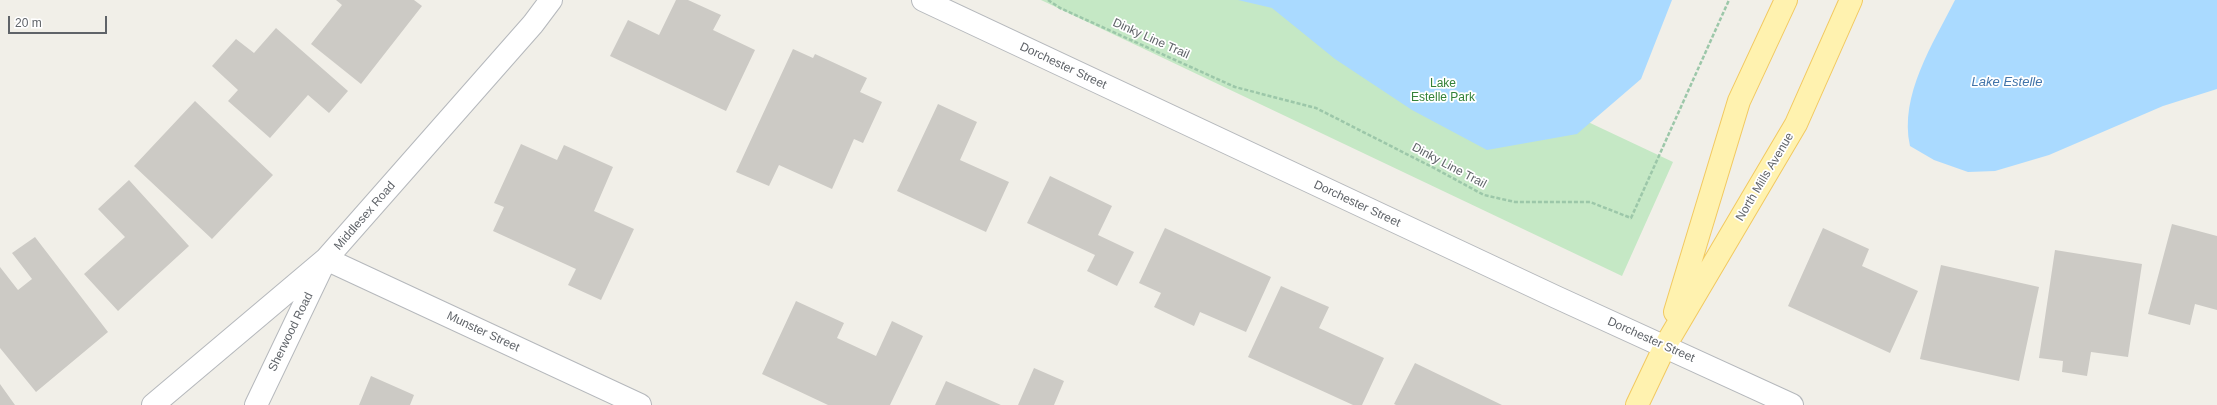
<!DOCTYPE html>
<html>
<head>
<meta charset="utf-8">
<style>
  body { margin:0 }
  #map { position:relative; width:2217px; height:405px; overflow:hidden; background:#f1efe8; font-family:Helvetica,sans-serif }
  canvas { display:block }
  .scale { position:absolute; left:8px; top:16px; width:99px; height:18px; box-sizing:border-box; border:2px solid #5f6368; border-top:0; padding-left:5px; font-size:12px; line-height:14px; white-space:nowrap; color:#5f6368; -webkit-text-stroke:3px #fff; paint-order:stroke }
</style>
</head>
<body>
<div id="map">
<canvas width="2217" height="405"></canvas>
<div class="scale">20 m</div>
</div>
<script>
const ctx = document.querySelector('canvas').getContext('2d');
ctx.lineJoin = 'round';
function fill(path, color) { ctx.fillStyle = color; ctx.fill(path, 'evenodd'); }
function strokePath(path, color, width, dash) { ctx.strokeStyle = color; ctx.lineWidth = width; ctx.lineCap = dash ? 'butt' : 'round'; ctx.setLineDash(dash || []); ctx.stroke(path); }
function label(font, color, halo, rows, align = 'center') {
  ctx.font = font + ' Helvetica,sans-serif'; ctx.lineWidth = 3.5; ctx.setLineDash([]); ctx.textBaseline = 'middle'; ctx.strokeStyle = halo; ctx.fillStyle = color; for (const [text, x, y, turn = 0] of rows) {
    ctx.save(); ctx.translate(x, y); ctx.rotate((+turn || 0) * Math.PI / 180); ctx.textAlign = isNaN(turn) ? turn : align; if (halo) ctx.strokeText(text, 0, 0); ctx.fillText(text, 0, 0); ctx.restore();
  }
}
const green = new Path2D(`
  M1041,0h536l-42,97 138,65 -51,114z`);
const water = new Path2D(`
  M1238,0h434l-31,79 -64,55 -90,16 -75,-40 -77,-51 -63,-51z
  M1955,0h262v89l-54,17 -114,49 -54,16 -27,1 -34,-12 -24,-14c-11,-51 23,-102 45,-146z`);
const building = new Path2D(`
  M336,0h78l8,6 -61,78 -50,-40 31,-39z
  M676,0h12l33,15 -8,15 42,20 -29,61 -116,-55 18,-36 31,15z
  M276,28l72,63 -19,22 -21,-18 -38,43 -42,-37 10,-11 -26,-24 24,-27 18,14z
  M793,49l20,9 2,-4 52,24 -7,14 22,10 -19,41 -9,-4 -22,50 -53,-24 -10,21 -33,-14z
  M195,101l78,74 -61,64 -78,-73z
  M938,104l39,18 -17,38 49,22 -23,50 -89,-41z
  M521,144l36,16 7,-15 49,22 -19,44 40,18 -33,71 -33,-15 8,-16 -83,-38 11,-24 -10,-4z
  M1050,176l62,30 -14,29 36,17 -17,34 -30,-15 8,-16 -68,-32z
  M129,180l60,66 -71,65 -34,-37 41,-37 -27,-28z
  M2172,224l45,12v74l-22,-6 -5,21 -42,-11z
  M1165,228l106,49 -25,55 -46,-20 -6,14 -40,-19 7,-14 -22,-10z
  M1823,228l46,21 -7,17 56,25 -28,62 -102,-47z
  M35,237l73,95 -72,60 -36,-44v-81l18,23 14,-11 -20,-26z
  M2055,250l87,14 -14,93 -37,-5 -4,24 -25,-4 1,-11 -24,-3z
  M1941,265l98,22 -20,94 -99,-22z
  M1281,286l48,21 -10,21 65,30 -22,47h-9l-105,-48z
  M796,301l48,22 -7,15 39,18 16,-35 31,15 -33,69h-62l-66,-31z
  M1415,363l87,42h-106l-2,-1z
  M1034,368l30,13 -10,24h-36z
  M371,376l43,19 -4,10h-51z
  M946,381l55,24h-66z
  M0,384l15,21h-15z`);
const path = new Path2D(`
  M1048,0l12,8 175,79 81,21 118,60 50,27 31,7h75l41,16 98,-218`);
const minor = new Path2D(`
  M923,0l633,297 236,108
  M326,259l314,146
  M153,405l173,-146 207,-235 18,-24
  M256,405l67,-140`);
const major = new Path2D(`
  M1675,312l64,-211 47,-101
  M1637,405l28,-59 131,-222 55,-124`);
const streetNames = [
  ["Dinky Line Trail",1151,39,24],
  ["Dorchester Street",1063,66,25],
  ["Dinky Line Trail",1449,166,28],
  ["North Mills Avenue",1765,177,-59],
  ["Dorchester Street",1357,204,25],
  ["Middlesex Road",365,216,-49],
  ["Sherwood Road",291,332,-64],
  ["Munster Street",483,332,25],
  ["Dorchester Street",1651,340,24]
];
const parkNames = [
  ["Lake",1443,84],
  ["Estelle Park",1443,98]
];
const waterNames = [
  ["Lake Estelle",2007,82]
];
fill(green, '#c5e8c5');
fill(water, '#aadaff');
fill(building, '#cccac5');
strokePath(minor, '#b5b8bc', 24);
strokePath(major, '#f2c960', 24);
strokePath(path, '#9cc7a9', 2.5, [4, 2]);
strokePath(minor, '#fff', 22);
strokePath(major, '#fff2af', 22);
label('12px', '#5f6368', '#fff', streetNames);
label('12px', '#348238', '#fff', parkNames);
label('italic 13px', '#4174aa', '#fff', waterNames);
</script>
</body>
</html>
